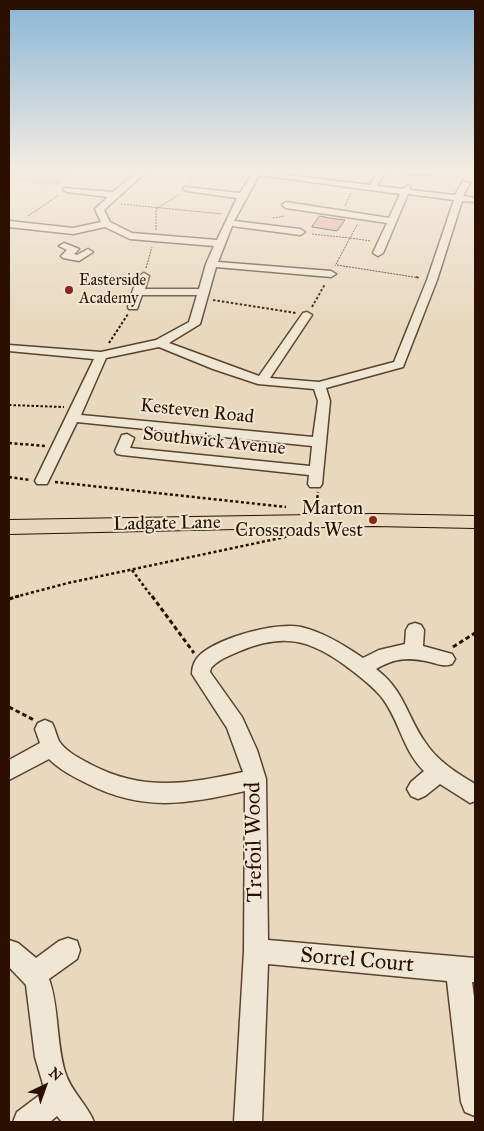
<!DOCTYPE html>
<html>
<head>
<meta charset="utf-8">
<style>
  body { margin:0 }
  #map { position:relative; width:484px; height:1131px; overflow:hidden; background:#e8d8bd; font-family:"IM FELL Great Primer",serif }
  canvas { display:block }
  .frame { position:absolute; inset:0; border:10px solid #2b1000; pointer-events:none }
  .north { position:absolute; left:20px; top:1061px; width:50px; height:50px; -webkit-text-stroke:4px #f0e6d4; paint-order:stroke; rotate:42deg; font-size:14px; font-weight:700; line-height:20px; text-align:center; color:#2b1000 }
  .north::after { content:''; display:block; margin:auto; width:18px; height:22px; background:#2b1000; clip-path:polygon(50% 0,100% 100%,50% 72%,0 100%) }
</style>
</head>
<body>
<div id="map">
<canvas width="484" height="1131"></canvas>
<div class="frame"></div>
<div class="north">N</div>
</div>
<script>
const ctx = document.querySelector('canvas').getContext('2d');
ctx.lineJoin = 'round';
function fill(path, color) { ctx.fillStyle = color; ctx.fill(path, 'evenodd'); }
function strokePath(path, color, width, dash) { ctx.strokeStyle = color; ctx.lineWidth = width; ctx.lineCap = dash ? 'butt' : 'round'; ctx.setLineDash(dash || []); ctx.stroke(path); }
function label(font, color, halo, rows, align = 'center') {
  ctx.font = font + ' "IM FELL Great Primer",serif'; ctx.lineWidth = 4; ctx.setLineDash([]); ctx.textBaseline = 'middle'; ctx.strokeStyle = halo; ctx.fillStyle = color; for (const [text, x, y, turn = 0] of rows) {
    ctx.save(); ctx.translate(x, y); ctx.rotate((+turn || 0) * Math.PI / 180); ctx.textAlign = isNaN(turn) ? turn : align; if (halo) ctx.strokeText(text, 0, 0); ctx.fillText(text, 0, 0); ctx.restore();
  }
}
const green = new Path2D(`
  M9,171h68l-20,15 -48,-6z`);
const building = new Path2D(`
  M320,216l9,2 16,2 -8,11 -25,-4z`);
const pathFar3 = new Path2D(`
  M238,171h8
  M77,182l14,-11
  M189,182l4,-11
  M121,204l101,10
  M345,206l6,-13
  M28,216l31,-21
  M273,218l12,-2
  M357,225l-7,13 21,3
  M156,230v-21l24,-15
  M312,234l38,4 -15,28
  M337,265l83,13
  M146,268l6,-21`);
const pathFar2 = new Path2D(`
  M416,277l4,1
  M213,300l83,13
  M312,307l13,-23
  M109,343l19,-29
  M9,405l55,2`);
const pathFar1 = new Path2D(`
  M9,443l36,3
  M9,477l21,3
  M55,482l231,25
  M316,509l2,-17
  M132,570l20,27
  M15,597l53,-14 222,-47`);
const path = new Path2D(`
  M152,596l42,57
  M9,599l10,-3
  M453,647l22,-14
  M9,707l25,13`);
const minor = new Path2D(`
  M139,171h8l-43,39 6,12 22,11 85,7 20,-42 -50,-7 -4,-2 1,-2 56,6 14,-22 116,14 8,-14h8l-9,15 26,3 4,-3h3v4l45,5 8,-14 7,2 -7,13 12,2v4l-13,-1 -25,79 -34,87 -77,21 4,13 -8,83 -2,3h-10l-2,-3 1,-9 -187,-20 -5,-1 -2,-3 7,-16 5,-1 7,4 -4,10 180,18 2,-20 -235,-24 -30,62h-10l-2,-3 59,-122 -85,-8v-6l92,7 55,-12 33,-18 8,-27h-55l-5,14h-8l-1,-2c3,-9 7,-31 16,-34l5,3 -4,13h54l7,-25 8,-18 -84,-7 -25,-12 -32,7 -64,-7v-6l64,7 28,-6 -6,-13 13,-12 -41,-5 -4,-2 1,-2 49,4zM259,175l141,19 -11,24 -103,-16 -4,3 4,3 101,15 -14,30 5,3 5,-3 25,-59 46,6 -27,80 -33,82 -75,20 -49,-4 42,-63 -5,-3 -4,1 -44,63 -90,-33 31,-19 16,-57 115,10 5,-3 -5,-3 -113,-9 14,-36 68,9 5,-3 -5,-3 -66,-8zM159,347l54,22 45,15 56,5 4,12 -5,36 -232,-22 25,-57z
  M402,171h26l3,2c-6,4 -23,2 -29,-2z
  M64,243l15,6 -5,5 3,1 11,-6 5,3 -14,9 -16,-3 -2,-2 6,-6 -8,-4z
  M415,623l6,2 3,5 -1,16 29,8 3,5 -3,5c-8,3 -14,0 -22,-2 -21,-5 -35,-4 -54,7 29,22 30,46 49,73 12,19 32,31 50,42v17l-5,2 -30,-19 -15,12 -7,3 -7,-3 -4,-7 4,-7 13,-11c-21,-20 -24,-49 -41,-72 -10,-13 -24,-23 -37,-33 -37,-27 -63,-33 -106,-15 -11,5 -21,8 -29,17l-1,4 32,45 15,33 9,29 2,161 207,18v24h-3l3,22v112l-10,-4 -4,-10 -14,-121 -179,-17 -6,158h-28l10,-171 1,-160c-58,13 -102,21 -157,-7 -14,-7 -28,-14 -39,-25l-40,21v-20l31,-17 -5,-14 3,-6 7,-3 7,3c3,5 4,12 7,18 6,10 20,17 31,23 53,28 97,20 153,8l-16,-44 -35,-54c0,-8 3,-15 9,-20 20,-17 75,-32 100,-27 22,5 43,18 62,31l16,-8 26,-6 1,-14 3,-5z
  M68,938l9,3 3,9 -3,9 -28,20c10,27 7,63 16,93 6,20 22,32 29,50h-32l-5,-6 -7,6h-37l4,-10 28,-21 -10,-34 -9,-72 -17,-18v-27l9,3 18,15 23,-17z`);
const major = new Path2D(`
  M373,514l102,2v12l-102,-2 -364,8v-14z`);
const markers = [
  [69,290,5,"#8f2418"],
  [373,520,5,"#8f2418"]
];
const farPoinames = [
  ["Easterside",79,281],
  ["Academy",79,299]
];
const streetNames = [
  ["Kesteven Road",197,412,6],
  ["Southwick Avenue",214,442,6],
  ["Ladgate Lane",167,524,-1]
];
const poiNames = [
  ["Marton",363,509],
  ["Crossroads West",363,531]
];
const nearStreetnames = [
  ["Trefoil Wood",255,842,-91],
  ["Sorrel Court",357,961,5]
];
fill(green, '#b3bf94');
fill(building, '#e6a896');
strokePath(building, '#2b1000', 1);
strokePath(minor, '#5a422f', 3);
strokePath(major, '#2b1000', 2);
strokePath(pathFar3, '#2b1000', 1, [2, 1]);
strokePath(pathFar2, '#2b1000', 2, [2.5, 2]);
strokePath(pathFar1, '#2b1000', 2.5, [3, 2.5]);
strokePath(path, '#2b1000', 3, [4.5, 3]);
fill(minor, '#f0e6d4');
fill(major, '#e8d8bd');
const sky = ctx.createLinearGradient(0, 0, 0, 329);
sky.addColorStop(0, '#89b6d6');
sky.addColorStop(0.52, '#f5ede1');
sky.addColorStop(1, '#f5ede100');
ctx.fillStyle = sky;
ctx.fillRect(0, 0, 484, 329);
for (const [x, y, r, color] of markers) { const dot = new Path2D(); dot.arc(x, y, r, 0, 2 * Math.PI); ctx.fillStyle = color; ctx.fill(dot); strokePath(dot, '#f0e6d4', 2); }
label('16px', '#2b1000', '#f0e6d4', farPoinames, 'left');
label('19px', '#2b1000', '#f0e6d4', streetNames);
label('19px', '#2b1000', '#f0e6d4', poiNames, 'right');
label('22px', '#2b1000', '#f0e6d4', nearStreetnames);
</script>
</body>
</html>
